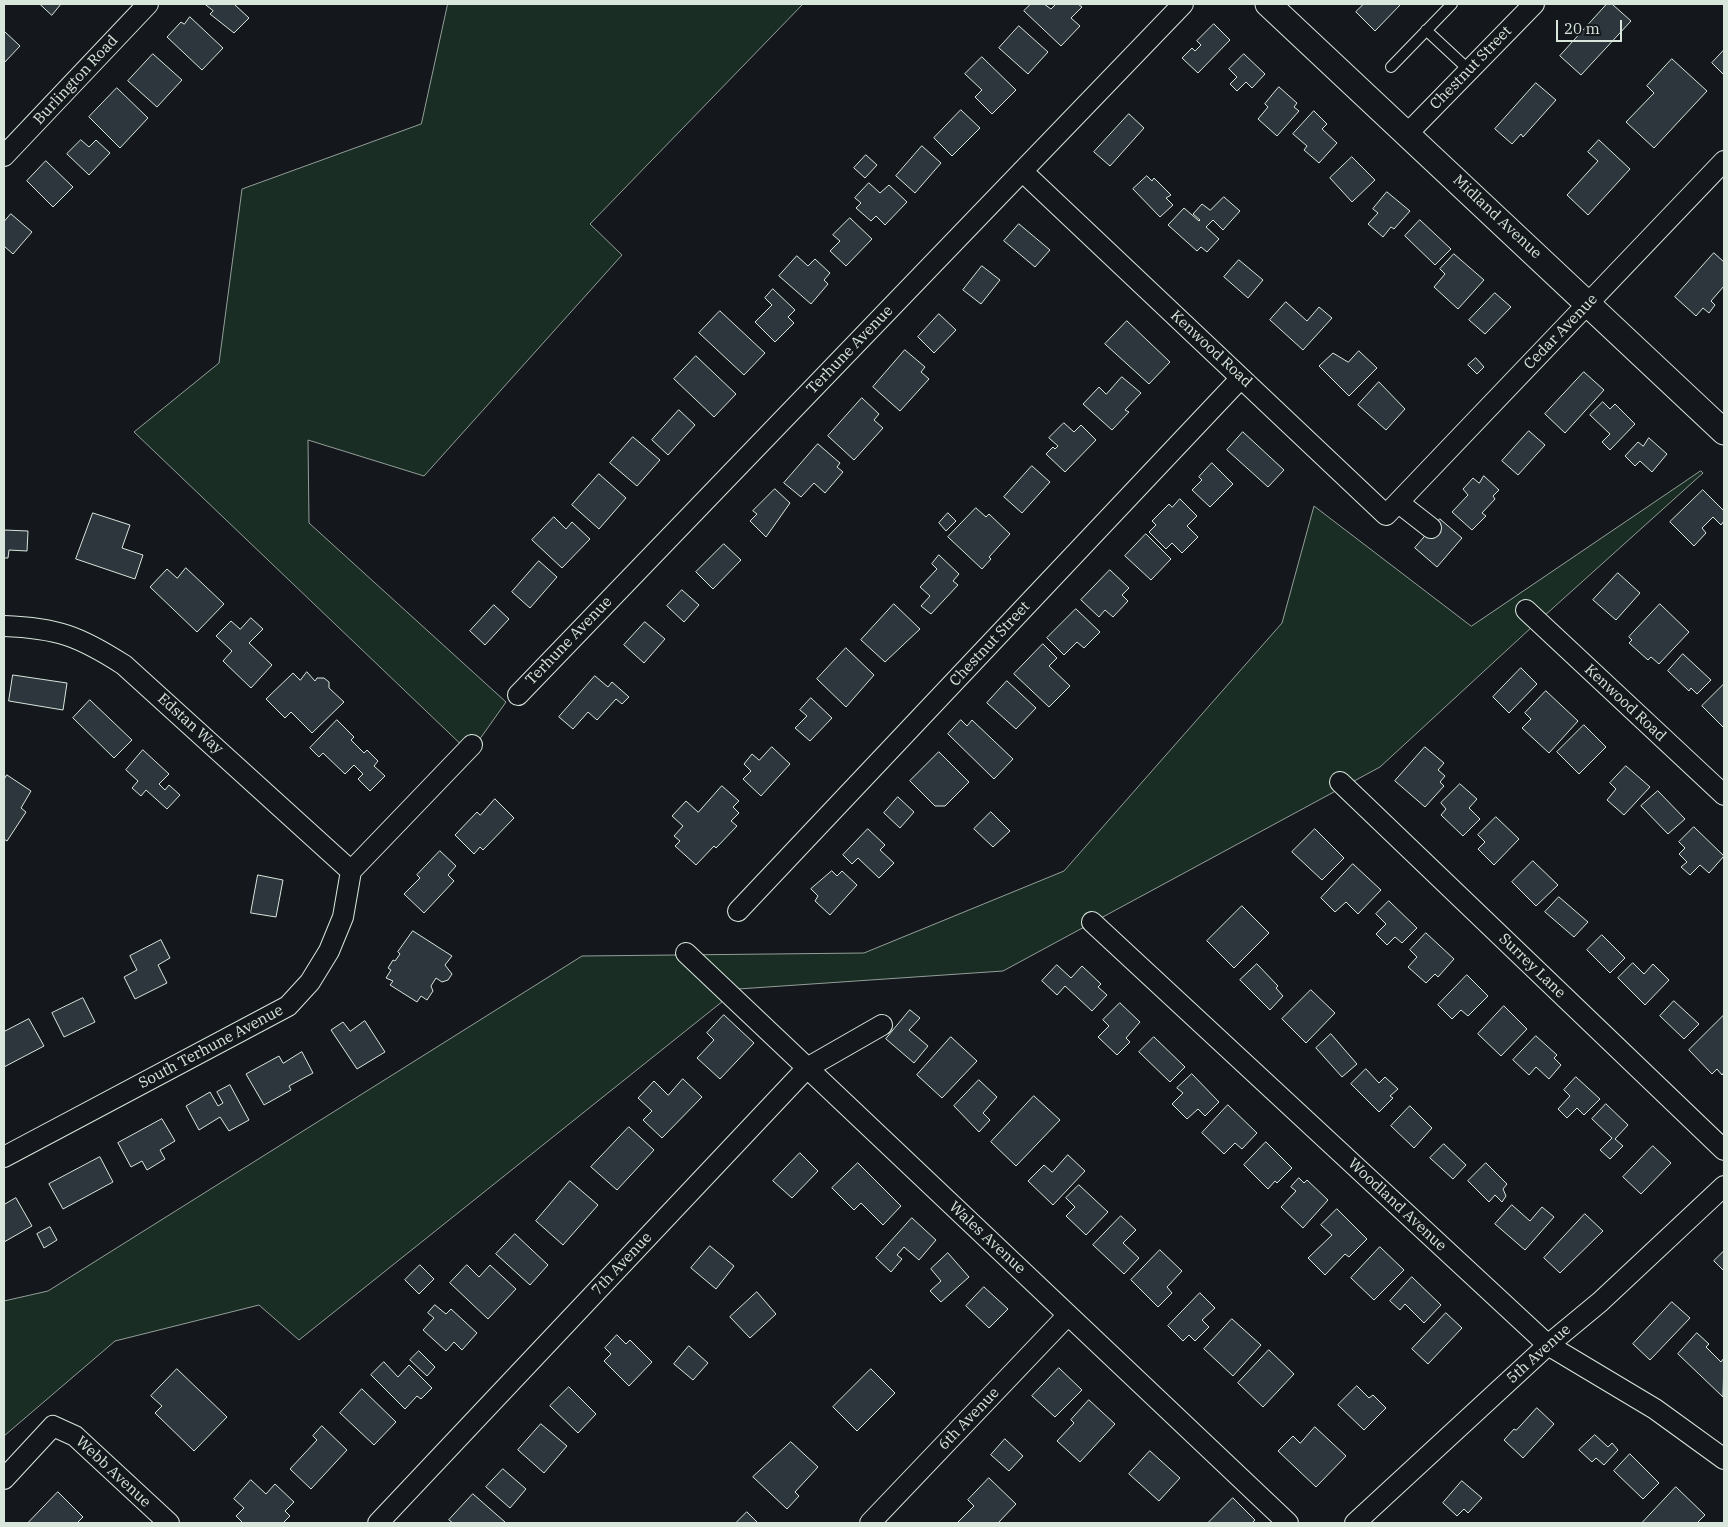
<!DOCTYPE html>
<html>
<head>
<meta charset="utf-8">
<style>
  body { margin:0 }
  #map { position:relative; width:1728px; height:1527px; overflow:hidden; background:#14181c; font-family:"IBM Plex Serif",serif }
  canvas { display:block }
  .frame { position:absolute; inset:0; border:5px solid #d8e6dc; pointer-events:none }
  .scale { position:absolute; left:1556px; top:20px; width:66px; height:22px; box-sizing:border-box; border:2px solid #d8e6dc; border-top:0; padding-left:6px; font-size:15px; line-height:18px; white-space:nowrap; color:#d8e6dc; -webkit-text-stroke:4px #14181c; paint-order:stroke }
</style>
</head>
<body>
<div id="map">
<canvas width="1728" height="1527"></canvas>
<div class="frame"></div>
<div class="scale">20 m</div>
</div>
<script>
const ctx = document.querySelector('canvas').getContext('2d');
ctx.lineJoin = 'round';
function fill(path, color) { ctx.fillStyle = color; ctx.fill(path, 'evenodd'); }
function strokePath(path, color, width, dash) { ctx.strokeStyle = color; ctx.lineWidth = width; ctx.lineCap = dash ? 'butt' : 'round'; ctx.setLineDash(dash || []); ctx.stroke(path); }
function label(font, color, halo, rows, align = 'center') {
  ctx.font = font + ' "IBM Plex Serif",serif'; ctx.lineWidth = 4; ctx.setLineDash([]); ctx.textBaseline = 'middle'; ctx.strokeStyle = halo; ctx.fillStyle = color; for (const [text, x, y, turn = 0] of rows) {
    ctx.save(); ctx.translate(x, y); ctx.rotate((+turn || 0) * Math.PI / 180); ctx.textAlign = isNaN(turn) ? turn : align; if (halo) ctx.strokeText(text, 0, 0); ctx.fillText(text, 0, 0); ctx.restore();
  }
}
const green = new Path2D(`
  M448,4h355l-213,220 32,31 -198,221 -116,-36 1,83 197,179 -36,51 -336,-321 85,-69 23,-174 179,-65z
  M1701,471l2,2 -170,153 -153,141 -377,204 -265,18 -439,351 -40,-35 -144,36 -111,95v-135l44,-10 534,-335 282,-3 200,-82 218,-248 32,-117 157,120z`);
const building = new Path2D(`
  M40,4h21l-9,11z
  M205,4h29l15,14 -15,15 -24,-19 3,-3z
  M1031,4h13l7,5 5,-5h22l4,3 -11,11 9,8 -19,20 -37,-35z
  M1364,4h37l-26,27 -19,-19z
  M1607,4h5l19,17 -50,54 -21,-19z
  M190,17l33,31 -21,22 -35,-33 14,-15 3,2z
  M1214,24l16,16 -32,33 -16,-15 10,-10 3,3 6,-6 -4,-4z
  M1019,26l29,26 -20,22 -29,-26z
  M4,31l16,15 -16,17z
  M1724,50v25l-12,-12z
  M153,54l29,26 -25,27 -29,-26z
  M1244,54l21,20 -13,14 -6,-6 -9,9 -7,-7 7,-7 -8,-8z
  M982,57l34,33 -24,24 -17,-17 7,-7 -17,-16z
  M1672,59l35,32 -53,57 -28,-26 28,-29 -7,-7z
  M1536,83l20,17 -33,37 -2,-3 -9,10 -17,-15z
  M1279,87l18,16 -3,4 5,4 -22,25 -19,-17 10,-12 -3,-3z
  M117,88l31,30 -28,30 -31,-31z
  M961,110l19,18 -28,28 -18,-18z
  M1314,111l13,13 -5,5 15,14 -18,20 -15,-13 3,-4 -14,-12z
  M1129,114l15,14 -34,38 -16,-14z
  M81,140l8,7 7,-7 14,13 -21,22 -22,-21z
  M1599,140l31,29 -42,46 -21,-20 31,-34 -10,-9z
  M922,146l19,17 -26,30 -19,-17z
  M866,155l11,10 -12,13 -11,-10z
  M1352,157l23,23 -23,22 -22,-24z
  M46,161l27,26 -20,20 -26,-26z
  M1147,176l5,5 2,-3 17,17 -5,3 7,7 -13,12 -27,-28z
  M869,183l11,10 9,-8 18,17 -22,23 -9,-9 -5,5 -15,-13 5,-5 -6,-5z
  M1387,192l23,19 -16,18 -3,-2 -8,10 -15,-13 10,-11 -5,-4z
  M1224,197l16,14 -17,19 -10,-10 -7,7 13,12 -12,13 -6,-5 -4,4 -29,-26 16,-17 15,13 1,-1 -7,-6 9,-10 8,6z
  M11,214l21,18 -19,22 -9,-8v-24z
  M850,218l22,21 -26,27 -16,-15 10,-10 -7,-6z
  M1420,220l31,29 -16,16 -30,-29z
  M1019,224l31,26 -15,17 -31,-26z
  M1714,253l10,9v24l-13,15 4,4 -6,8 -6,-5 -7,8 -21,-19z
  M1454,254l30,26 -26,29 -24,-22 11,-13 -5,-5z
  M797,256l11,10 7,-7 15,14 -6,7 4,4 -17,20 -32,-28z
  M1239,260l24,20 -15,18 -24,-21z
  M982,266l18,14 -19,24 -18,-14z
  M773,289l22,21 -7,7 6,6 -19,19 -20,-20 17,-17 -7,-7z
  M1495,293l16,14 -26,27 -16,-14z
  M1286,302l21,19 12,-14 13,11 -29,32 -33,-30z
  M720,311l45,42 -21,22 -45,-42z
  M939,314l17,16 -22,23 -16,-16z
  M1127,321l43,41 -21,22 -44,-40z
  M905,350l20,17 -4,5 8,7 -29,32 -27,-24z
  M1359,351l18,17 -28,28 -30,-30 14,-13 15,9z
  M696,356l40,38 -22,23 -40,-38z
  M1476,358l8,9 -7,7 -9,-9z
  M1584,372l20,18 -39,43 -20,-19z
  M1122,377l19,16 -16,17 4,2 -17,18 -29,-26 16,-17 7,7z
  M1379,382l26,27 -19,21 -28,-25z
  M862,398l17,16 -5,6 9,8 -29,32 -26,-24z
  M1603,402l7,7 5,-5 20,20 -25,26 -8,-8 8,-8 -20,-19z
  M679,410l16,15 -27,30 -16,-15z
  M1064,423l10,9 7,-7 15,15 -31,32 -19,-18 7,-7 2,2 3,-3 -9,-8z
  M1529,431l16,14 -27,30 -16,-14z
  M1243,432l41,38 -16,17 -41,-37z
  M633,437l27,23 -23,26 -27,-23z
  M1649,438l18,16 -15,18 -12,-11 -5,5 -10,-10 13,-14 5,4z
  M818,444l22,19 -3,4 6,5 -18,21 -11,-10 -13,14 -17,-14z
  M1212,463l21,21 -23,23 -18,-17 10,-10 -3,-3z
  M1032,466l18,16 -28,31 -18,-16z
  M599,474l27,24 -27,31 -27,-24z
  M1484,476l15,14 -6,6 2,3 -13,14 4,3 -14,14 -20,-18 16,-17 -5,-6 10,-11 6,5z
  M775,489l15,14 -24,34 -16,-16 7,-7 -4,-3z
  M1703,490l21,21v10l-3,4 -8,-8 -11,11 4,5 -12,13 -24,-24z
  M1180,499l17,17 -10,10 11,11 -16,16 -10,-10 -6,6 -17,-17 7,-7 -4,-4 17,-17 3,3z
  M976,508l10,9 3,-3 21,20 -21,23 2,2 -9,10 -34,-32z
  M93,513l37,12 -8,23 21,7 -8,24 -59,-20z
  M948,513l8,8 -10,10 -7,-8z
  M554,517l12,12 6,-7 18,17 -28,29 -30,-28z
  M1440,519l22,19 -25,29 -22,-19z
  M4,530l24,1 -1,20 -18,-1 -1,8h-4z
  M1146,534l25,25 -20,21 -26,-24z
  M724,544l17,16 -28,29 -17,-17z
  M939,555l20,19 -6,7 5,4 -27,29 -10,-8 9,-10 -10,-9 17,-18 -5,-5z
  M539,561l18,16 -27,31 -18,-16z
  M186,568l38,36 -27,28 -47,-45 17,-18 10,9z
  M1110,570l19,18 -7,7 6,6 -15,16 -8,-7 -6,7 -18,-17z
  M1618,573l22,20 -24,27 -23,-20z
  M682,590l17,15 -15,17 -17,-16z
  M894,604l26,25 -35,33 -24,-22z
  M1660,604l29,28 -30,32 -8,-7 -3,3 -19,-17 3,-3 -3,-3z
  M494,605l15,14 -24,26 -15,-14z
  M1076,609l24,23 -16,16 -7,-6 -13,13 -17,-17z
  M251,618l12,11 -14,14 23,22 -21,23 -28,-27 9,-10 -16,-15 15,-15 9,8z
  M645,622l20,17 -21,24 -20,-18z
  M1043,644l14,14 -8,8 21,20 -21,21 -35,-33z
  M846,648l28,27 -28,32 -29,-28z
  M1683,654l28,26 -14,14 -6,-6 -2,3 -21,-20z
  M1521,668l16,16 -28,29 -16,-16z
  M307,672l8,9 2,-3h7l5,4v6l15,14 -32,31 -21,-21 -6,6 -19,-19 27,-26 7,7z
  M13,675l54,8 -4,27 -54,-9z
  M595,676l13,11 4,-5 17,15 -7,7 -6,-5 -19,21 -9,-8 -15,17 -14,-12z
  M1007,681l29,27 -20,21 -29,-26z
  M1724,684v44l-22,-22z
  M1546,691l32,30 -29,32 -27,-25 9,-9 -6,-6z
  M811,698l21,20 -22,23 -15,-13 12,-12 -7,-6z
  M90,700l42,40 -18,18 -41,-40z
  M337,720l17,17 -3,3 13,13 3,-3 11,11 -4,5 11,10 -15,15 -12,-12 5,-5 -9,-9 -9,9 -22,-21 -4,4 -9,-9z
  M961,720l6,6 5,-6 41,39 -19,20 -46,-45z
  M1584,725l22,22 -27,27 -22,-22z
  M772,747l18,17 -29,32 -18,-17 8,-8 -7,-7 8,-10 7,6z
  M1425,747l19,16 -6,7 7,6 -5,6 4,4 -19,21 -30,-26z
  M143,750l26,24 -10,10 6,6 4,-5 11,10 -13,14 -21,-19 -5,6 -9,-8 6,-7 -12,-11z
  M939,752l30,30 -24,24h-10l-25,-25z
  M1626,766l24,21 -26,28 -17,-15 9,-11 -6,-6z
  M7,775l24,16 -10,17 5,4 -19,29 -3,-2v-59z
  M1460,784l17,15 -8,9 11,11 -17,17 -22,-21 5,-6 -5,-6z
  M722,786l17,15 -6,6 6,6 -8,8 6,5 -21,22 -2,-2 -18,19 -21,-19 5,-5 -6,-5 9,-10 -11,-10 14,-15 12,11z
  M1658,791l27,28 -17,15 -27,-28z
  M898,797l16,15 -14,16 -16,-15z
  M495,799l19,19 -31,32 -3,-3 -6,7 -19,-19 22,-23 3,3z
  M991,812l19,19 -17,16 -19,-18z
  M1496,817l23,22 -25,26 -16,-16 7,-7 -7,-7z
  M1694,827l30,29 -15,17 -9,-8 -10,10 -9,-8 6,-5 -8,-8 6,-6 -6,-6z
  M868,829l17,16 -5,5 14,13 -15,15 -21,-20 -6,6 -9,-9z
  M1315,829l29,29 -22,22 -30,-28z
  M440,851l16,15 -8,9 6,6 -30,32 -20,-19 16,-16 -3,-3z
  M1533,861l25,24 -22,21 -24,-24z
  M1353,864l28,26 -23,24 -12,-12 -11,10 -14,-14z
  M832,871l5,5 5,-5 15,14 -27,30 -15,-14 3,-5 -7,-7z
  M258,875l25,5 -7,37 -25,-4z
  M1559,897l29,25 -14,15 -29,-25z
  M1389,901l28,27 -15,15 -7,-6 -8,8 -11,-11 10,-10 -10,-10z
  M1242,906l27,27 -35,35 -27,-27z
  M413,931l39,25 -7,9 7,9 -4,6 -6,2 -6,-4 -5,8 2,5 -6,9 -6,-4 -4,6 -27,-17 3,-4 -7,-3 5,-8 -3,-2 5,-8 2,1 5,-7 -2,-2z
  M1426,933l28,26 -16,18 -3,-3 -9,9 -18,-16 9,-10 -7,-7z
  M1602,935l23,23 -15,15 -23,-23z
  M161,940l9,18 -12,7 9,18 -32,16 -11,-22 13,-7 -7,-14z
  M1633,963l11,11 9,-10 16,16 -24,25 -27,-27z
  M1257,964l21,22 -2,2 7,8 -13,14 -30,-30z
  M1057,965l14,13 11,-12 19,18 -3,3 9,8 -15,16 -27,-25 -8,9 -15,-14z
  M1467,975l21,21 -20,20 -7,-6 -9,9 -14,-14z
  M1311,990l24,23 -29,30 -24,-24z
  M83,998l12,24 -31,15 -12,-24z
  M1674,1001l25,23 -15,15 -24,-23z
  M1120,1003l20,19 -14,16 4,4 -13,13 -19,-18 11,-11 -6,-6z
  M1504,1006l23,23 -26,27 -23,-22z
  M910,1010l10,8 -11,12 19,16 -14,17 -28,-24z
  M724,1015l30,28 -34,36 -23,-21 17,-18 -7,-7z
  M1724,1015v57l-2,3 -5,-6 -5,5 -23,-24z
  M29,1019l15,27 -40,21v-35z
  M365,1021l20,31 -28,17 -26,-39 12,-8 7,9z
  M1331,1034l26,30 -15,13 -26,-29z
  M1536,1036l21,19 -3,3 7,7 -12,14 -13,-12 -7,8 -16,-15z
  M951,1037l26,24 -35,37 -25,-23z
  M1154,1037l31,30 -15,15 -31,-30z
  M302,1052l11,21 -24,13 2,4 -27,15 -18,-31 33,-18 4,7z
  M1366,1069l13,14 6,-6 13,12 -8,7 3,2 -14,14 -28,-28z
  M1192,1074l27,28 -14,14 -7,-7 -11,10 -15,-15 11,-11 -6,-5z
  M1576,1077l24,22 -16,16 -7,-7 -10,10 -9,-9 12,-13 -6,-6z
  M683,1079l19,18 -40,41 -19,-18 9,-9 -14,-13 16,-17 14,14z
  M979,1080l18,17 -14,16 7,7 -11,12 -25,-26z
  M230,1085l19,35 -20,11 -9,-14 -21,13 -13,-24 24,-14 8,14 5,-3 -6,-11z
  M1034,1096l26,24 -44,46 -25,-24z
  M1606,1104l22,21 -13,14 8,7 -13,13 -10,-9 12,-12 -20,-19z
  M1228,1105l29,28 -15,16 -7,-6 -11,11 -22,-21z
  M1410,1106l22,22 -18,20 -23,-22z
  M162,1119l13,22 -15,9 5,9 -18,11 -5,-9 -11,6 -13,-24z
  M629,1127l25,23 -37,40 -26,-23z
  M1266,1142l26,26 -15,15 -2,-2 -7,8 -24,-24z
  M1444,1144l22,21 -13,14 -23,-21z
  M1653,1146l18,17 -30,31 -18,-17z
  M800,1153l18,18 -26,27 -19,-17z
  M1068,1155l17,16 -32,34 -25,-24 16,-16 8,7z
  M100,1157l13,25 -50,27 -14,-25z
  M858,1163l43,43 -18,19 -22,-22 -7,7 -22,-22z
  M1486,1163l21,21 -4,5 3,7 -4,6 -7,-7 -6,7 -21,-21z
  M1299,1178l5,5 3,-3 21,20 -25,28 -22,-21 15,-16 -5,-4z
  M570,1181l28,24 -35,40 -27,-24z
  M1079,1185l29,27 -22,23 -20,-19 9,-9 -9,-9z
  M16,1198l16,28 -28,16v-37z
  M1512,1205l18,16 12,-14 12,10 -29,33 -30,-26z
  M1337,1209l30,30 -18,18 -4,-3 -20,21 -17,-17 24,-23 -11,-10z
  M1585,1214l18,17 -43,42 -16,-15z
  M1121,1216l15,14 -13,13 16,15 -15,16 -31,-29z
  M912,1218l24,22 -17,20 -15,-13 -7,8 5,4 -11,13 -15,-14z
  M50,1227l7,13 -13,8 -7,-14z
  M515,1234l33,31 -18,20 -34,-31z
  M710,1246l24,20 -18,23 -25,-21z
  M1380,1247l24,23 -30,30 -23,-22z
  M1160,1250l22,21 -15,16 5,6 -14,14 -27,-27z
  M1724,1251v20l-10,-10z
  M948,1253l21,24 -28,25 -11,-11 11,-10 -10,-12z
  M420,1265l14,14 -15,15 -14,-14z
  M467,1265l12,12 11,-12 26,24 -28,30 -38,-36z
  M1412,1277l29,28 -17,18 -19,-19 -5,6 -10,-9z
  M984,1287l24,22 -19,19 -23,-22z
  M757,1292l19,22 -26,24 -20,-21z
  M1200,1293l15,15 -13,12 7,7 -14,14 -6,-6 -6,6 -15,-15z
  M1672,1302l18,16 -40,42 -17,-16z
  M435,1305l11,9 5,-5 26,24 -15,17 -8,-8 -8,9 -23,-21 11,-12 -6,-5z
  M1446,1313l16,15 -34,36 -16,-15z
  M1232,1319l29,26 -28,31 -29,-27z
  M1697,1333l12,11 -3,3 15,15 3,-4 -1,39 -45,-43z
  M617,1335l9,9 4,-4 22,22 -23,24 -25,-25 7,-7 -6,-6z
  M689,1346l19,17 -15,17 -19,-16z
  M1269,1350l25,24 -31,33 -25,-24z
  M419,1351l16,16 -8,9 -17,-16z
  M384,1362l14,15 11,-12 23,23 -11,11 -4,-3 -12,13 -34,-34z
  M1059,1368l23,22 -27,27 -23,-21z
  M177,1369l50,48 -33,34 -39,-38 7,-7 -11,-10z
  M871,1369l24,24 -38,38 -24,-24z
  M1357,1386l12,12 4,-3 13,13 -22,22 -26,-25z
  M569,1387l27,27 -18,19 -28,-27z
  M362,1389l34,33 -22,23 -34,-32z
  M1089,1400l26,24 -35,38 -23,-21 17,-18 -3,-3z
  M1537,1408l17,16 -31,34 -19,-18 10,-11 2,1z
  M541,1424l26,22 -23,27 -26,-23z
  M322,1426l25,24 -36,39 -21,-20 27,-29 -4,-4z
  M1315,1427l31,29 -30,31 -38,-36 15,-15 7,7z
  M1595,1435l13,12 4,-4 6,7 -14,15 -8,-7 -4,4 -13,-12z
  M1005,1439l18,17 -14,15 -18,-16z
  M791,1442l27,25 -23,25 4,4 -12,13 -34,-32z
  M1150,1451l30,27 -21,23 -30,-27z
  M1630,1454l29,29 -16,16 -29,-28z
  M503,1469l23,20 -16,19 -24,-21z
  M989,1478l27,26 -18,19h-41l17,-17 -6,-6z
  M251,1480l15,14 9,-10 19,18 -9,9 5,5 -7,7h-40l-7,-7 8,-8 -10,-9z
  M1462,1481l20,17 -14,15 -4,-4 -7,7 -14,-13z
  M1676,1487l29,28 -8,8h-55z
  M58,1492l25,25 -6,6h-49z
  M473,1494l32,28 -1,1h-51l-4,-3z
  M1233,1498l22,22 -3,3h-44z
  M747,1512l11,11h-22z`);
const service = new Path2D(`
  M1426,30l43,40
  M1391,67l61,-63`);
const minor = new Path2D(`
  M1408,133l126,-129
  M4,156l144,-152
  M1022,171l364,344 338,-354
  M1399,503l32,25
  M1526,610l198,185
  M4,626c53,2 75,10 120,39l227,206
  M518,695l665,-691
  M1340,782l384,368
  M738,911l503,-533
  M1092,922l456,423 107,64 69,50
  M686,953l602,570
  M4,1157l284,-151 22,-24 19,-31 14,-34 8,-46 121,-126
  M4,1479l49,-53 22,10 94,87
  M378,1523l429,-455 75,-43
  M870,1523l198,-208
  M1355,1523l193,-178 52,-43 124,-116`);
const tertiary = new Path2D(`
  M1268,4l456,428`);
const streetNames = [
  ["Chestnut Street",1471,68,-46],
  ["Burlington Road",76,80,-47],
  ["Midland Avenue",1497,217,43],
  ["Cedar Avenue",1561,332,-46],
  ["Kenwood Road",1211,349,43],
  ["Terhune Avenue",850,350,-46],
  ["Terhune Avenue",569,641,-46],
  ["Chestnut Street",990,644,-47],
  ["Kenwood Road",1625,703,43],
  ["Edstan Way",190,724,42],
  ["Surrey Lane",1532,966,44],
  ["South Terhune Avenue",211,1047,-28],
  ["Woodland Avenue",1397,1205,43],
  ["Wales Avenue",987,1238,43],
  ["7th Avenue",622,1264,-47],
  ["5th Avenue",1539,1354,-42],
  ["6th Avenue",969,1419,-46],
  ["Webb Avenue",113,1472,43]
];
fill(green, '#1a2d24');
strokePath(green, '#939e99', 1);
fill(building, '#2c363c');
strokePath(building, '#d8e6dc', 1);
strokePath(service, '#d8e6dc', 12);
strokePath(minor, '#d8e6dc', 22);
strokePath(tertiary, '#d8e6dc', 27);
strokePath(service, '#14181c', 10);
strokePath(minor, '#14181c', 20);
strokePath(tertiary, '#14181c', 25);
label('15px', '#d8e6dc', '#14181c', streetNames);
</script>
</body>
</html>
